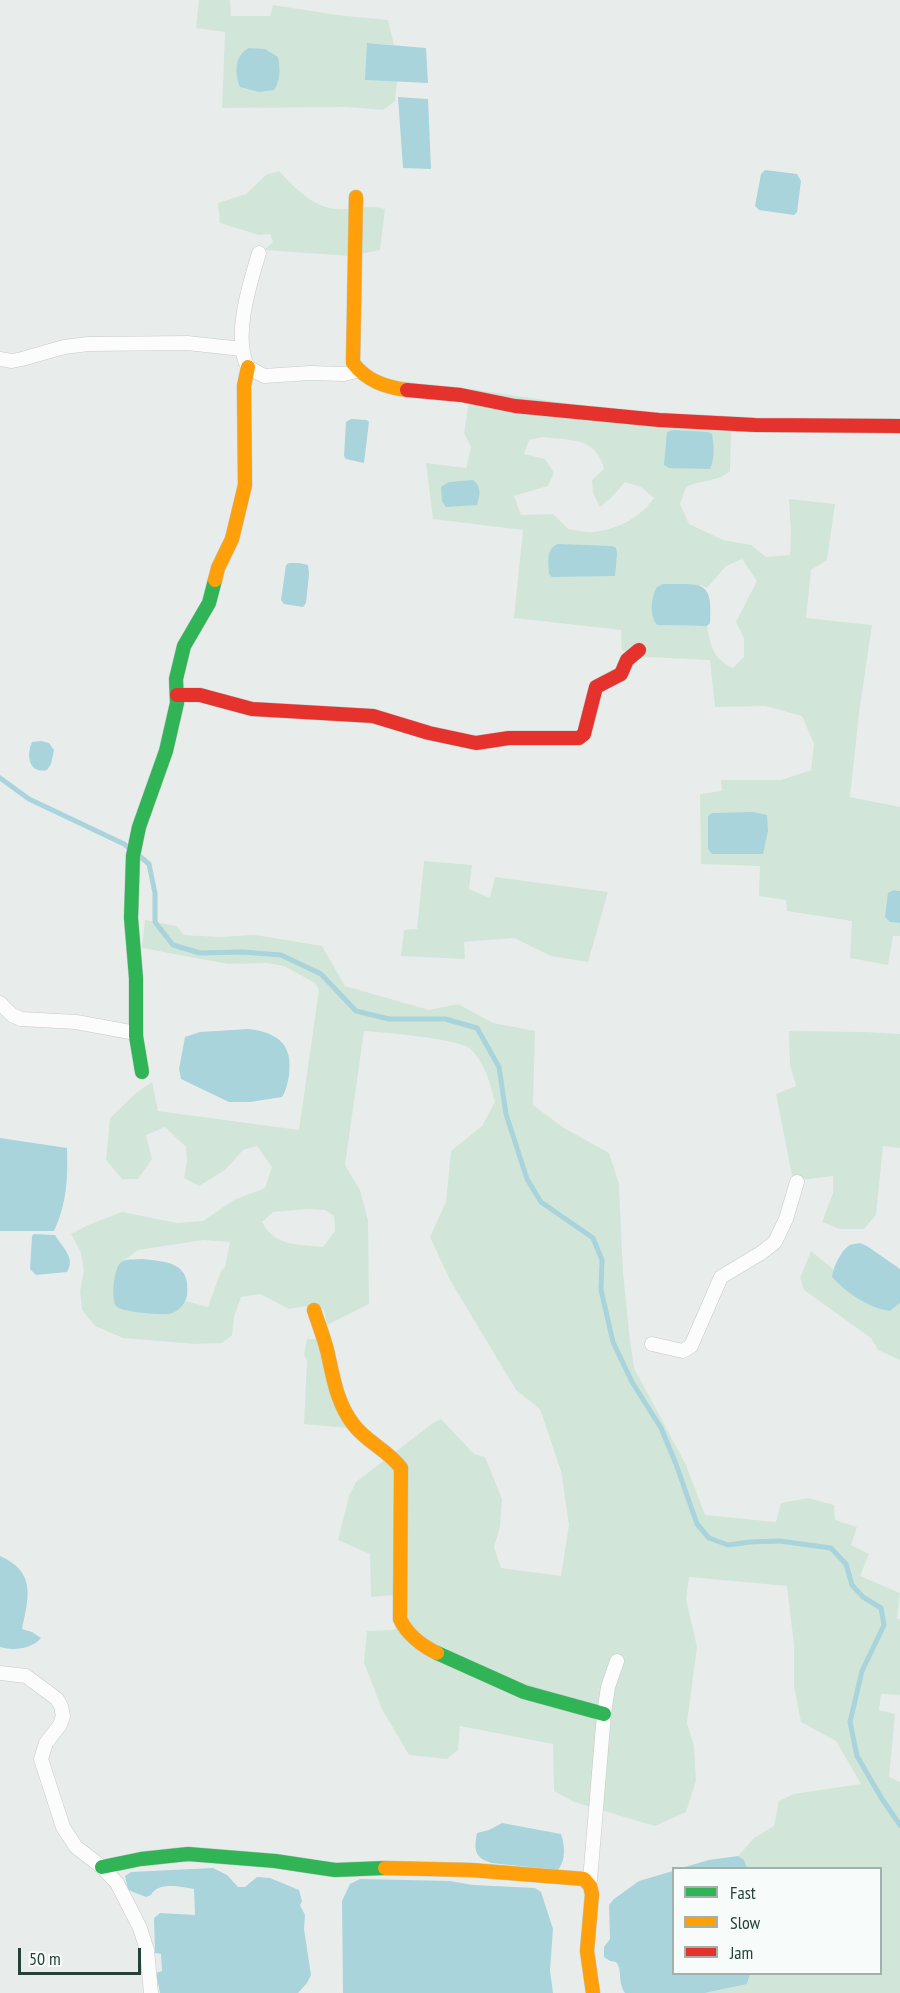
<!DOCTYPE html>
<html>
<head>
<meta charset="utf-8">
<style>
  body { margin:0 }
  #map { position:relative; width:900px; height:1993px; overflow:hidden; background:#e8edeb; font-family:"PT Sans Narrow",sans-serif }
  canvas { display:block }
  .legend { position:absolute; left:672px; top:1867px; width:210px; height:108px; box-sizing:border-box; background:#f7fbf9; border:2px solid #a3b1ad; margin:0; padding:8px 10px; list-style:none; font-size:18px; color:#24423a }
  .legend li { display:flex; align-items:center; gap:12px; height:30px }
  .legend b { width:30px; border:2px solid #a3b1ad }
  .scale { position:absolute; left:18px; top:1948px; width:123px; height:27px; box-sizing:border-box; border:3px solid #24423a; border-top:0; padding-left:8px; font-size:18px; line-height:21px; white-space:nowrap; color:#24423a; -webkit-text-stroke:4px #f7fbf9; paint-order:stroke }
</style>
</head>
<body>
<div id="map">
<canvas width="900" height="1993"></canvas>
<ul class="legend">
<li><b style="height:8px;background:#30b455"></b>Fast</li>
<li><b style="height:8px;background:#ff9f0a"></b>Slow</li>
<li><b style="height:8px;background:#e5322d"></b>Jam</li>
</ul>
<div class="scale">50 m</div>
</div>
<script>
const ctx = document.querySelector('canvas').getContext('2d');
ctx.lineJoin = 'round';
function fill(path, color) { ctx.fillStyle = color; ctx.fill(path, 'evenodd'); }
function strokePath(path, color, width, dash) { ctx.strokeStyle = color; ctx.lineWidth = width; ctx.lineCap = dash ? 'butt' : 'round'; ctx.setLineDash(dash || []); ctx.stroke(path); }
const green = new Path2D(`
  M199,0h31l1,16h39l3,-11 64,10 51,5 6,25 -27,-2 -1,37 31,1 -2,20 -12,9 -37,-3 -124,1 3,-76 -29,-4z
  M279,171c19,20 38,41 68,38 15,-1 24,-4 38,0l-5,41 -30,6 -86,-6 9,-8 -3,-8 -11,1 -39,-12 -2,-20 28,-9 20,-19z
  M471,389l260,39 -1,43c-13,11 -29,9 -44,16l-6,17 9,20 34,16 28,5 15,12 24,-2 1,-23 -2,-33 46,5 -8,56 -16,10 -5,48 66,7 -13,88 -9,84 50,10v84l-6,-1 -4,32 10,1v13h-7l-5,29 -38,-7 2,-37 -65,-10 -1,-11 -27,-4 1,-30 -59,-2 -1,-70 22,-3 -1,-11h60l30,-10 3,-26 -12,-28 -37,-10 -50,1 -5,-47 -66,-3 -22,-7 -1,-20 -107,-12 9,-88 -90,-11 -7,-56 40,5 5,-21 -7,-14zM542,437c28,4 54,-1 62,32l-12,11 1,13 7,14 11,-9 14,-16 16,5 13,11c-14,20 -37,32 -62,34 -7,1 -16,-2 -24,-3l-15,-15 -32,1 -7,-19 34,-10 6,-13 -9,-14 -21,-5 5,-14zM742,559l15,22 -21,41 8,16v19l-11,11c-20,-9 -22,-21 -26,-42l-50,-1 44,-40 6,3 19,-22z
  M424,861l48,4 -3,24 21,9 5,-21 113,15 -20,70 -37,-6 -37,-18 -50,4 1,17 -64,-3 3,-26 13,-1z
  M145,920l31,6 8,9 36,2 35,-2 67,11 23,40 84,24 29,-6 35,19 42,8 -2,74 31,23 45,25 10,31 4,89 7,67 4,28 52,97 19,50 71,7 5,-19 27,-5 26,7 1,15 22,7 -6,18 18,9 -9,22 40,17 -3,26h3v76l-19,-1 -2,16 16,4 -6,63 11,5v211h-195l42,-9 3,-10h130v-106h-133l-3,-8 -6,-4 16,-18 20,-12 5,-25 15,-7 67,-10 -25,-43 -35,-19 -7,-36v-41l-7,-59 -98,-9 -3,22 11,48 -10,76 7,23 2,35 -10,31 -31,14 -81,-24 -20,-11 -1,-47 -93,-18 -2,24 -11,9 -38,-4 -27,-46 -18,-46 3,-32 26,-1 15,-9 -4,-27 -33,3 -1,-43 -32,-14 11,-44 7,-14 77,-59 8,-4 33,35 11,3 17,42 -2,28 -6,20 7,21 60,8 8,-51 -8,-54 -21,-62 -24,-19 -66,-110 -20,-43 16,-35 5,-51 31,-25 13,-24c-5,-18 -10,-41 -26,-54 -11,-9 -87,-16 -105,-17l-19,134 15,25 8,30 1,84 -42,21 -3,-15 -10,-5 -25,4 -29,-15 -19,3 -7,20 -2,18 -10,8 -27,1 -72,-6 -28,-12 -13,-16 -2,-19 4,-21 -3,-17 -10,-19 17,-9 34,-13 55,11 26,-2 31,-21 31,-12 7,-21 -15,-21 -14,4 -18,20 -26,16 -15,-8 3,-17 -1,-14 -21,-20 -19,8 6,24 -14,20h-16l-16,-19 4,-42 27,-26 15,-10 6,29 141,19 20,-140 -4,-7 -31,-17 -17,-3 -39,1 -86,-16zM308,1209l17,1 9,6 1,15 -12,16c-25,-3 -48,0 -61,-25l11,-10zM203,1240l27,2 -5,25 -4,4 -13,36 -22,-6 -3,4 -64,-41 19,-14z
  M789,1031l77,1 34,2v114l-17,-2 -7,69 -12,14h-24l-18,-7 11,-29v-17l-40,5 -17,-87 20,-8 -6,-21z
  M811,1251l22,18 -1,8c13,15 38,32 58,34l10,-8v57l-22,-10 -7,-12 -67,-48 -4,-12z
  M307,1339h12l28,89 -43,-4 3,-63 -3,-7z`);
const water = new Path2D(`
  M367,43l59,5 2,35 -63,-3z
  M249,48l16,1 13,8c2,11 3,23 -4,33l-15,2 -19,-5c-6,-14 -5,-32 9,-39z
  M398,97l30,2 3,70 -28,-1z
  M765,170l32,4 4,7 -4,31 -3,3 -35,-5 -4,-4 6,-32z
  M351,419l16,1 2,2 -5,41 -18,-4 -2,-3 2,-34z
  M674,430l34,2 4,2c2,11 3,25 -2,35l-41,-1 -5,-3 3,-33z
  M473,480c9,7 7,15 4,25l-31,2 -4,-6 -1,-14 8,-5z
  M558,544l54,2 4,2 1,6 -2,22 -63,1 -3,-3c0,-11 -4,-25 9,-30z
  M289,563h10l9,2 1,9 -3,29 -3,4 -19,-3 -3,-4 5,-35z
  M663,584c38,1 50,-6 47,39l-3,3 -50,-1c-8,-10 -6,-28 0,-38z
  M41,741l8,2 5,7 -3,14 -4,6c-18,4 -21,-14 -15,-28z
  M753,812l14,3 1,16 -5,23h-51l-4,-5v-33l4,-3z
  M894,890l6,1v32l-10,-1 -5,-5 3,-24z
  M249,1029c29,4 44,15 40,46 -1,7 -3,16 -7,22l-32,5h-21l-48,-23 -2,-10 6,-32 15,-5z
  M0,1138l67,10c1,30 0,55 -13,83h-54z
  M34,1234l21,1c7,12 21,23 12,37l-31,3 -6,-6 2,-33z
  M860,1243l7,3 33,23v34l-10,8c-20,-2 -45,-19 -58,-34 1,-9 9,-27 18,-32 2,-1 7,-1 10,-2z
  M142,1259c26,3 49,3 45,37 -2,9 -10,17 -19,18 -8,1 -45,-2 -51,-7 -7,-5 -3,-38 3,-44 5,-5 15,-3 22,-4z
  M0,1556c36,16 29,40 22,73l10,3 9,6c-9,11 -28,13 -41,9z
  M502,1823l59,11c4,12 5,26 -3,36l-67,-7c-17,-6 -17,-13 -14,-30l12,-3z
  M738,1856l6,4 3,8h-66l28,-8z
  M213,1868l14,7 11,12h7l12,-10 13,1 29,12 3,11 -2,4 5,10 -1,14 7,46 -4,8 -9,10h-138l-4,-20 6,-2 -1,-17 -6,-1 -1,-35 6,-5 35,2 -1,-26c-13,-2 -36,-8 -43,6l-5,2 -18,-7 -3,-14 6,-4z
  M673,1871l1,103h76l-3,10 -42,9h-80c-8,-12 -2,-23 -9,-31l-6,-1 -6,-4v-10l6,-8 -1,-34 5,-6 25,-18z
  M360,1879l90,2 23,4 62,3 6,4 12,37 -3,41 3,23h-210l-1,-92 8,-17z`);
const stream = new Path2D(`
  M0,778l29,21 95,45 5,4
  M137,854l12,10 6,29v29l18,23 27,8 42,-1 39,3 40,19 35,37 33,8h56l32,9 22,39 7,47 21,65 14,23 52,36 9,22 -1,30 12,52 19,40 29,46 15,36 21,60 12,14 19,7 22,-3 30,-1 51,7 15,16 6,21 11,12 18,11 3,17 -22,46 -12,51 7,34 25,43 18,26`);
const street = new Path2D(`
  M259,253c-9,30 -27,86 -11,114l16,9 46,-3 34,1 13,-3
  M0,359l12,2 10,-2 42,-12 24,-3 99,-1 55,6
  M0,1003l12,12 9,4 55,3 60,11
  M652,1344l31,7 8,-5 30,-69 40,-24 14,-11 11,-23 11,-37
  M0,1673l26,3 31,23 4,7 2,10 -3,9 -14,18 -5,16 22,68 13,20 26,20 15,16 23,45 7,22 4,43
  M588,1884l2,-4 14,-166 4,-27 9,-26`);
const fast = new Path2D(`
  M142,1072l-6,-36v-58l-5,-60 2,-62 6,-29 27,-76 11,-48 -1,-24 8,-33 25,-43 6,-23
  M437,1653l87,39 80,22
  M102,1867l39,-8 47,-5 87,7 60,9 50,-2`);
const slow = new Path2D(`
  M356,197l-3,166c14,18 32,24 54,27
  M215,580l3,-12 14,-29 13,-54 -1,-99 4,-19
  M314,1310c5,16 12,32 15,49 5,23 9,45 24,65 13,18 35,26 48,44l-1,151c7,15 22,27 37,34
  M385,1868l86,2 113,9 6,7 2,8 -5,57 6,42`);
const jam = new Path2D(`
  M407,390l54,5 54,11 144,14 96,5 145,1
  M177,695h23l52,14 121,7 56,17 47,10 33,-5h70l5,-4 12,-47 25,-13 6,-14 12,-10`);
fill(green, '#d1e6d8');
fill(water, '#a9d4db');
strokePath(stream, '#a9d4db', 5);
strokePath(street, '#c5cac8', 15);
strokePath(fast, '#c3cbc8', 15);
strokePath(slow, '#c3cbc8', 15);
strokePath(jam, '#c3cbc8', 15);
strokePath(street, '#fcfcfc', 14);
strokePath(fast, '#30b455', 14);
strokePath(slow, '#ff9f0a', 14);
strokePath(jam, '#e5322d', 14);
</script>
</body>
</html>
